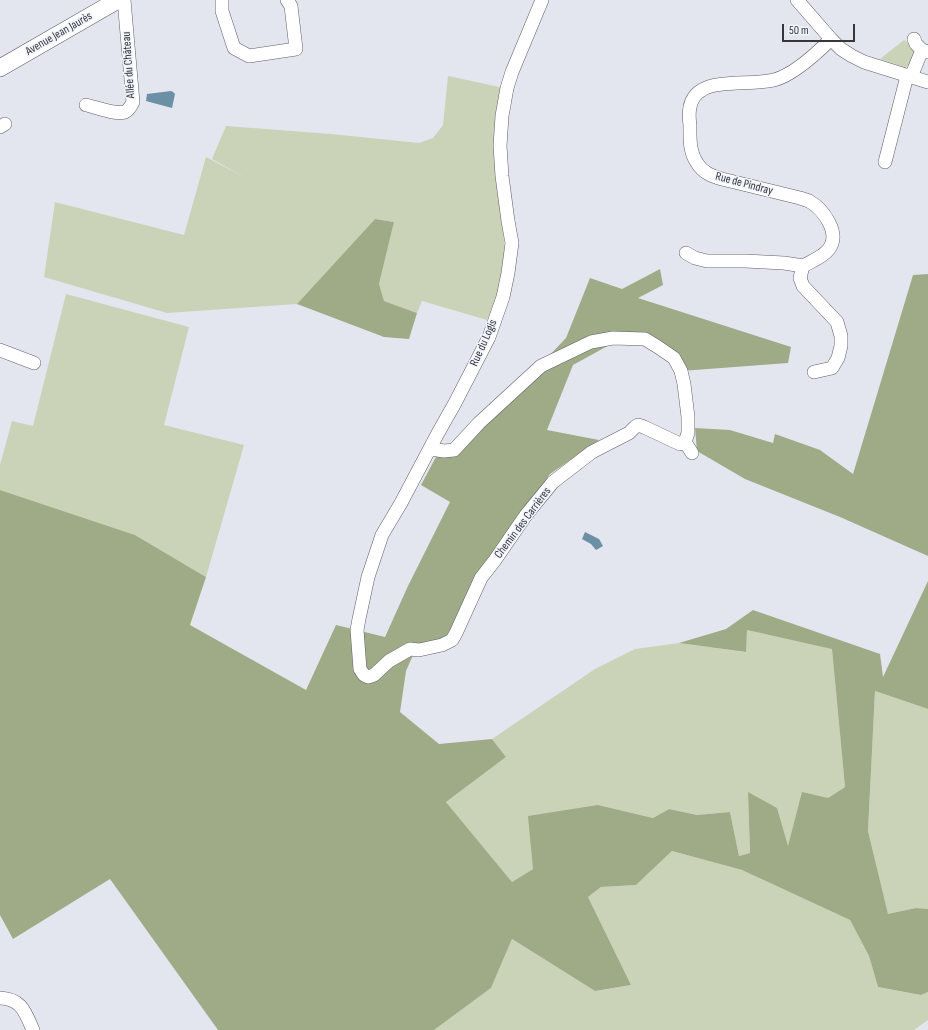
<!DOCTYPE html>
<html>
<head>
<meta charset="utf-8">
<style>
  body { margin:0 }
  #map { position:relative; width:928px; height:1030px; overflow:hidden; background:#e3e6ef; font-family:"Sofia Sans Condensed",sans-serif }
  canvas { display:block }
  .scale { position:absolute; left:782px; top:24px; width:73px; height:18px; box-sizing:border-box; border:2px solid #36373a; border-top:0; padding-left:5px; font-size:12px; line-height:14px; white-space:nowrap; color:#36373a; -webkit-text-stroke:3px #f0f4fc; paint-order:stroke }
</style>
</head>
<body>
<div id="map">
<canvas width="928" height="1030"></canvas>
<div class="scale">50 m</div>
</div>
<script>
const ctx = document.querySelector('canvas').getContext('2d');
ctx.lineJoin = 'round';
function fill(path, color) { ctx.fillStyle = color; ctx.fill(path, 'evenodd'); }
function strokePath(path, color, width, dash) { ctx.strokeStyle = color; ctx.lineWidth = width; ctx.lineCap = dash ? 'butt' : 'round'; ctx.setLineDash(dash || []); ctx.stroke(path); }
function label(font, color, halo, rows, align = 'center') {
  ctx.font = font + ' "Sofia Sans Condensed",sans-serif'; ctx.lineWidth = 3; ctx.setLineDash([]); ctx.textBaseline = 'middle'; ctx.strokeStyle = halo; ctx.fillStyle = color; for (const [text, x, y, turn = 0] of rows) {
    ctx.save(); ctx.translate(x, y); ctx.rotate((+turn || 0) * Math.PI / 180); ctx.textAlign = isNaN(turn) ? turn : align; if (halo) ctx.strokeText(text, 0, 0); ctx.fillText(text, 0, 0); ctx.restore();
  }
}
const green = new Path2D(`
  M904,40l9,6 3,4 -1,6 -9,12 -26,-9z
  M448,76l56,12 -3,106 3,48v24l-7,30 -10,24 -65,-19 -5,12 -33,-12 -5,-17 15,-62 -19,-3 -78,85 -130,9 -123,-36 11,-75 129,33 22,-78 40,21 -34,-19 14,-33 105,8 88,9 14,-5 10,-13z
  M66,294l123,33 -25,98 80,20 -38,132 -71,-42 -135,-45v-25l12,-44 21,5z
  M747,630l85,18 13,139 -17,11 -40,49 -40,-55 2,61 -11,3 -9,-44 -33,3 -28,-6 -16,9 -55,-13 -65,64 -21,13 -66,-80 60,-45 -14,-18 103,-70 40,-20 44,-6 66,9z
  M875,691l53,18v200l-12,-1 -28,7 -20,-84z
  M672,851l70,19 108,50 19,36 9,31 43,8 7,-3v28l-14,10h-480l57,-42 21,-49 83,52 36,-6 -43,-88 13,-10 35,-2z`);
const forest = new Path2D(`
  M375,219l19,3 -15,62 5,17 33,12 -8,26 -25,-2 -87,-33z
  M660,269l3,16 -25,13 153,49 -3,16 -107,8 -36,-27 -32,-1 -40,22 -26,65 52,10 -49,34 -73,104 -25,53 -13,10 -22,5 -11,25 -6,41 39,32 53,-5 14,18 -60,45 66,80 21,-13 -5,-53 70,-11 55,13 16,-9 28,6 33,-3 9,44 11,-3 -2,-61 29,16 11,38 14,-54 26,6 17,-11 -13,-138 -85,-19 -1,22 -67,-9 47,-14 27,-19 127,44 3,23 45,-96v128l-53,-18 -7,140 20,83 28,-6 12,1v83l-7,3 -43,-8 -9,-31 -19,-36 -108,-50 -70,-19 -36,34 -35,2 -13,10 43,88 -36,6 -83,-52 -21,49 -57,42h-216l-108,-151 -97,60 -13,-24v-425l135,45 71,42 -16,48 116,65 30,-65 49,12 23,-51 42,-84 -29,-17 16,-30 19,-2 110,-115 24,-60 32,11z
  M928,274v282l-88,-39 -95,-38 -48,-28 -2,-23 35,2 43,13 2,-9 45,16 33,24 60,-199z`);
const water = new Path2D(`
  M171,91l2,1 2,2 -3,14 -26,-7 1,-7z
  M585,532l14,7 4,7 -7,4 -5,-6 -9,-5z`);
const minor = new Path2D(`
  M222,0v11l12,37 15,8 47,-7 -5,-43 -4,-6
  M797,0l34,39 10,10 11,7 12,6 64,20
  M914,39l2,5 6,6
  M911,77l11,-27 6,2
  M86,105c10,2 29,10 39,7 4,-2 6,-6 8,-10l-9,-102
  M0,127l5,-3
  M885,162l22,-86
  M686,253l9,5 12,3h38l39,2 19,3c9,-5 20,-9 26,-17 12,-16 -6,-40 -20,-48 -3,-1 -6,-2 -9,-3l-78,-19c-10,-3 -19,-6 -25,-16 -8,-12 -7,-25 -7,-38 -1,-6 -1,-13 0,-18 1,-7 6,-14 12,-17 15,-10 53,-5 72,-10 19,-5 43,-27 57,-41
  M803,266l-3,12 3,8 34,36 4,14v10l-3,12 -6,10 -18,4
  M0,350l34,13
  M685,442l7,11
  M430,449l14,2 10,-1 25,-27 62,-57 50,-24 22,-4 32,1 13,8 16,11 7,13 3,13 4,33v16l-3,9 -5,2 -36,-17 -6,-2 -3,2 -6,6 -37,19 -39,30 -27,33 -31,45 -14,18 -25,55 -4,7 -10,5 -23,5 -9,-1 -21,12 -15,14 -6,2 -4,-2 -4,-6 -3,-39 2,-11 9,-42 14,-42 19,-32 37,-70 17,-30 34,-66 14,-40 5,-24 4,-30 -4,-22 -6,-45 -2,-30 2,-30 5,-28 5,-16 30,-72
  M0,998c22,1 25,14 33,32`);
const major = new Path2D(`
  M0,68l118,-68`);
const streetNames = [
  ["Avenue Jean Jaurès",59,34,-30],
  ["Allée du Château",129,65,-94],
  ["Rue de Pindray",744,184,15],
  ["Rue du Logis",484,343,-66],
  ["Chemin des Carrières",523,523,-53]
];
fill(green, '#cad3b8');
fill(forest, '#9fab87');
fill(water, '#6b8fa5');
strokePath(minor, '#5d5f67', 14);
strokePath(major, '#5d5f67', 18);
strokePath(minor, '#fff', 13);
strokePath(major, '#fff', 17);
label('12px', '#36373a', '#f0f4fc', streetNames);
</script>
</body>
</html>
